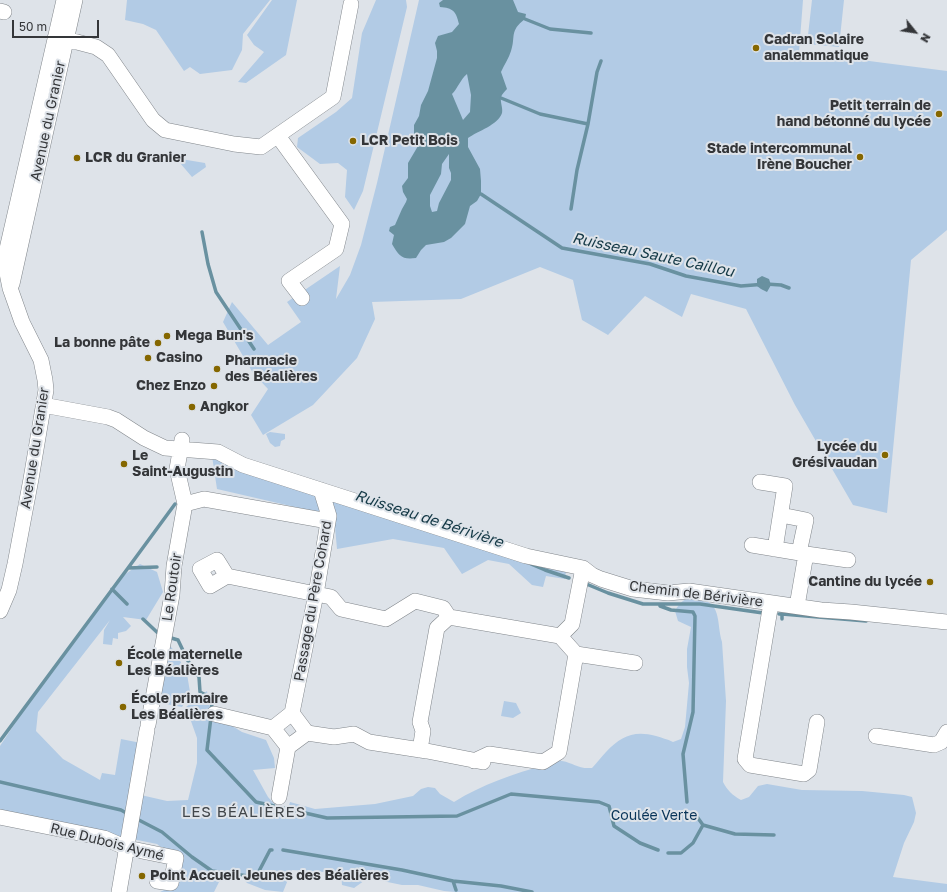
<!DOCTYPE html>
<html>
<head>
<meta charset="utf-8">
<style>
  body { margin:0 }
  #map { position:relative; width:947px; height:892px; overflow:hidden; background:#dee3e9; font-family:"Golos Text",sans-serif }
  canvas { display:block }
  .north { position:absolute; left:895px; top:12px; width:40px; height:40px; -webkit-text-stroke:3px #dee3e9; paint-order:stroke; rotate:120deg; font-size:11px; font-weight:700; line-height:16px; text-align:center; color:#343639 }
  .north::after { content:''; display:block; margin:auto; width:14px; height:18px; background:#343639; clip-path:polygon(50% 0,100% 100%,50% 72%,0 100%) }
  .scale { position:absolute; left:12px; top:20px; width:87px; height:18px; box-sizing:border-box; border:2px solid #343639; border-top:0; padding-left:5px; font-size:12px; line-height:14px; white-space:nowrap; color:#343639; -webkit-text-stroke:3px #dee3e9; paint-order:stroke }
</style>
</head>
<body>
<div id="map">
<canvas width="947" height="892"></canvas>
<div class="north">N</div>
<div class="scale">50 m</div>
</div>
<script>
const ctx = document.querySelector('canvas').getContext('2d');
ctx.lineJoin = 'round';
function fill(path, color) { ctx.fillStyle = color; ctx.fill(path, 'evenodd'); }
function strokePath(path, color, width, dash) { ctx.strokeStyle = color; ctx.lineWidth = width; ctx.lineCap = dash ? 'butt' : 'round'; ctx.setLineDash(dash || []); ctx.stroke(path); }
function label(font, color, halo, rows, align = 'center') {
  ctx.font = font + ' "Golos Text",sans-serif'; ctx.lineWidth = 4; ctx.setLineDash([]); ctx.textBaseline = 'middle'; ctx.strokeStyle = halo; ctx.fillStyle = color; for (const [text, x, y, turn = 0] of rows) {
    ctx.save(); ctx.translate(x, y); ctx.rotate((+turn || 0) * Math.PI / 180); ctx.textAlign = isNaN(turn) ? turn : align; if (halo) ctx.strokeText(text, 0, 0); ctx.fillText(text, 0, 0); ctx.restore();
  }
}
const green = new Path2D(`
  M127,0h143l-27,34 -1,16 -10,20 -32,4 -10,-7 -6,4 -28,-41 -13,-6 -18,-4z
  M272,0h25l-11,55 -40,28 -8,-1 26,-30 -10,-7 -7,-10z
  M376,0h30l1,7 -44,184 -9,19 -9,-13 2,-27 -9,-7 -18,1 -23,-17 1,-9 38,-26 16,-14 10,-65z
  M419,0h384l-4,52 148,19v159l-36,30 -24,253 -34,-8 -58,-100 -49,-96 -55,-15 -9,23 -37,-21 -37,39 -26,-15 -9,-40 -33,-13 -79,32 -89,3 3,17 -18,39 -44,47 -50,30 -12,-20 17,-26 -15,-16 -30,-51 9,-20 36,43 33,-23 -14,-20 53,-36 -4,33 14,-24 11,-30 16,-62z
  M812,0h32l-5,47 -32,-3z
  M181,159l24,4 1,4 -14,10 -12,-14z
  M270,432l15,2v5l-4,2 -1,5 -5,1 -5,-4 -4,-9z
  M212,456l354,115 -1,8 -19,-3 -3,11 -11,-2 -23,-21 -21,-4 -26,14 -18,-26 -51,-9 -56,10 -3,-33 -117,-27z
  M140,564l17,8 6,20 -17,28 -23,-3 8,9 -5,5 -8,2v6l-5,-1 -1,7 -9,-1 1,-14 6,-10 -72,92 -2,19 27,28 37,21 2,-7 13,2 6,-36 20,4 -9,50 35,8 21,-1 9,-37v-25l-11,-31 21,-16 4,22 31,19 24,8 8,18 1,10 -22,2 15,27 18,20 4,-15 25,7 60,-5 38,-8 8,-7 7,-2 7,1 5,6 14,8c29,-18 59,-28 91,-37 5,-1 13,-5 17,-4 12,2 15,8 30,7 5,-5 9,-11 14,-16 15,-16 28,-22 50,-16 6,2 11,3 17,6l8,-3 4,-12 4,-44 -2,-16v-18l4,-22 -13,-6 -3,-10c5,-9 9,-13 19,-13 29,2 22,24 28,44l4,59 -3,81c5,9 9,13 18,18l8,-3 9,-11 9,-2 35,6 60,1 42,4 8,2 4,16 -2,9 -10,21 -11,34 54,7v8h-492l-11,-1 -26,-6h-16l-34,-7 -14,10 -12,-3 -1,-12 -49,-3 -9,22 -18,-2 -18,-7 -9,-10 -19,9 -5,10h-54l12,-6 7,-24 -22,-18 -157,-32v-66l29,-44 89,-123z
  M166,641l10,12 11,21 3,18 -8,15 -21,-4 4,-2 -4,-7z
  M504,701l12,2 5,10 -8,5 -12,-2z`);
const water = new Path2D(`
  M443,0h70l5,12 8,2 -1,5c-16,12 -9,18 -14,32 -2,7 -7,14 -10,21l6,17c-2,2 -5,5 -6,8 -1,5 2,11 1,16 -4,12 -24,18 -34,25v9l12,22 1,12v13l-4,7 -7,5 -5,18 -14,14 -7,4 -18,3 -5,5 -5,8c-14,2 -17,-2 -24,-14l2,-9 -5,-4 1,-4 5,-2 7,-16 4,-7 1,-3 -4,-7 -1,-6 6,-8v-15l10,-17v-5l-4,-5v-11l5,-9 2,-11 7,-14 9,-33v-7l-2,-8 3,-7 14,-4 7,-8c-3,-13 -6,-16 -19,-17l-1,-4zM467,74l4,21 -1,17 -7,8 -11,-26c6,-6 8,-14 15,-20zM449,154v14l2,5v7l-12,23 -2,8 -5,1 -2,-6v-11l11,-21 1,-10z
  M762,276l7,3 2,6 -4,7 -6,-3 -4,-3v-7z`);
const stream = new Path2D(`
  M525,19l25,10 41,4
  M501,98l39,16 48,10
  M481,194l81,54 88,16 36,12 55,10 25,-2 15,1 8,3
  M571,209l6,-39 11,-46 9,-52 4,-11
  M202,232l6,32 8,28 38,57
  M531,564l14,6 24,8
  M128,568l47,-64
  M584,583l24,10 35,11h57l63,9
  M112,589l15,15
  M660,604v2l11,4 22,2 2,4 -2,96 -10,42 4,48
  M779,614h3v5
  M782,614l84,7
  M143,619l17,16
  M168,637l10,3 10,21 11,16 1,15 10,5 2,7 -1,7
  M211,717l-4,33 49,52 18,4
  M0,741l128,-173 29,-1
  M0,782l121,28 7,4
  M283,808l44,10 130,-2 54,-22 88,8 10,4 5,20 26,17 18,7
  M695,814l8,11 32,9 39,1
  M135,818l27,14 30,25 20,14 36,5 10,-3 12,-23h2
  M283,850l119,20 51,11 3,9
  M668,853h13l12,-10 10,-18
  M453,881l48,5 31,6`);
const minor = new Path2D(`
  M0,11l4,1
  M55,38l22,4 19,5 12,8 45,65 12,10 69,14 27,3 72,-50 18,-93
  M278,136l64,88 -6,25 -47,32 13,17
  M12,284l63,-284
  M43,405l65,12 8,3 28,18 21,10 53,4 25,13 283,91 57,12 9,7 9,4 32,10 35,4 21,-2 132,19 30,2 96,10
  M760,482l25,4 -10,63
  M185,504l19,-5 124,22
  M781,515l25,5 -7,33
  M752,545l54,9
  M227,576l-10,-16 -17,9 10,17 17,-10 104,21 10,12 45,10 29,-18 28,7 6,9 111,19 16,18 59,9
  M771,603l-26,156 5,6 54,9 5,-4 8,-48
  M797,606l9,-52 42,6
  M0,611l9,-21 6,-26 16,-85 15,-89 -1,-10 -4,-20 -19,-38 -12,-34 -4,-20 1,-19 57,-249
  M560,636l12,-12 11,-56
  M292,713l24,-119 13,-78 -8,-26
  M292,713l15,20 -19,14 -15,-19z
  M214,714l59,14
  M148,725l24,-130 2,-29 11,-62 -8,-35 5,-29
  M307,733l27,4 20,-3 15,8 58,9 56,11
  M876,736l58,9 7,-3 6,-10
  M420,750l3,-19 -3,-9 17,-94 12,-11
  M474,761l15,-7 54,8 16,-10 17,-98
  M279,797l9,-50
  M0,817l104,21 23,10 49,10 -5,25 -14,-2
  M119,892l28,-162`);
const markers = [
  [756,48,4,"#856700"],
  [939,114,4,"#856700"],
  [353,141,4,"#856700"],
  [860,157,4,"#856700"],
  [77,158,4,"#856700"],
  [167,336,4,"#856700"],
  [158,343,4,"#856700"],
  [148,358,4,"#856700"],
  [217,369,4,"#856700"],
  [214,386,4,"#856700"],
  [192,407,4,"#856700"],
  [885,455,4,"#856700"],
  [124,464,4,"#856700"],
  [930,582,4,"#856700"],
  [119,663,4,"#856700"],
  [123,707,4,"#856700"],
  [142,876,4,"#856700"]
];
const poiNames = [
  ["Cadran Solaire",764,40],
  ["analemmatique",764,56],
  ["Petit terrain de",931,106,"right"],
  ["hand bétonné du lycée",931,122,"right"],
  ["LCR Petit Bois",361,141],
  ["Stade intercommunal",852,149,"right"],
  ["Irène Boucher",852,165,"right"],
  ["LCR du Granier",85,158],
  ["Mega Bun's",175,336],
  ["La bonne pâte",150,343,"right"],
  ["Casino",156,358],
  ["Pharmacie",225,361],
  ["des Béalières",225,377],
  ["Chez Enzo",206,386,"right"],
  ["Angkor",200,407],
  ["Lycée du",877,447,"right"],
  ["Grésivaudan",877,463,"right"],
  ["Le",132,456],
  ["Saint-Augustin",132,472],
  ["Cantine du lycée",922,582,"right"],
  ["École maternelle",127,655],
  ["Les Béalières",127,671],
  ["École primaire",131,699],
  ["Les Béalières",131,715],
  ["Point Accueil Jeunes des Béalières",150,876]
];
const streetNames = [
  ["Avenue du Granier",48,121,-78],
  ["Avenue du Granier",35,448,-81],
  ["Le Routoir",172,587,-82],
  ["Chemin de Bérivière",696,594,7],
  ["Passage du Père Cohard",313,601,-80],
  ["Rue Dubois Aymé",107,842,14]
];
const parkNames = [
  ["Coulée Verte",654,816]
];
const waterNames = [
  ["Ruisseau Saute Caillou",653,255,12],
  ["Ruisseau de Bérivière",429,519,18]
];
const neighbourhoodNames = [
  ["LES BÉALIÈRES",244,812]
];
fill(green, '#b2cbe5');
fill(water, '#6991a0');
strokePath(stream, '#6991a0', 3.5);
strokePath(minor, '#81868b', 16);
strokePath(minor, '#fff', 15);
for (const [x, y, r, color] of markers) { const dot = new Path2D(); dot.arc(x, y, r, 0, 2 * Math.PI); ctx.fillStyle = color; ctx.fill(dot); strokePath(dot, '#dee3e9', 1.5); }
label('bold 14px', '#343639', '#dee3e9', poiNames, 'left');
label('14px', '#343639', '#dee3e9', streetNames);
label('14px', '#093458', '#dee3e9', parkNames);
label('italic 15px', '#143946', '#dee3e9', waterNames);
ctx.letterSpacing = '1px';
label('15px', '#41464a', '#dee3e9', neighbourhoodNames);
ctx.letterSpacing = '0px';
</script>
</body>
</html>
